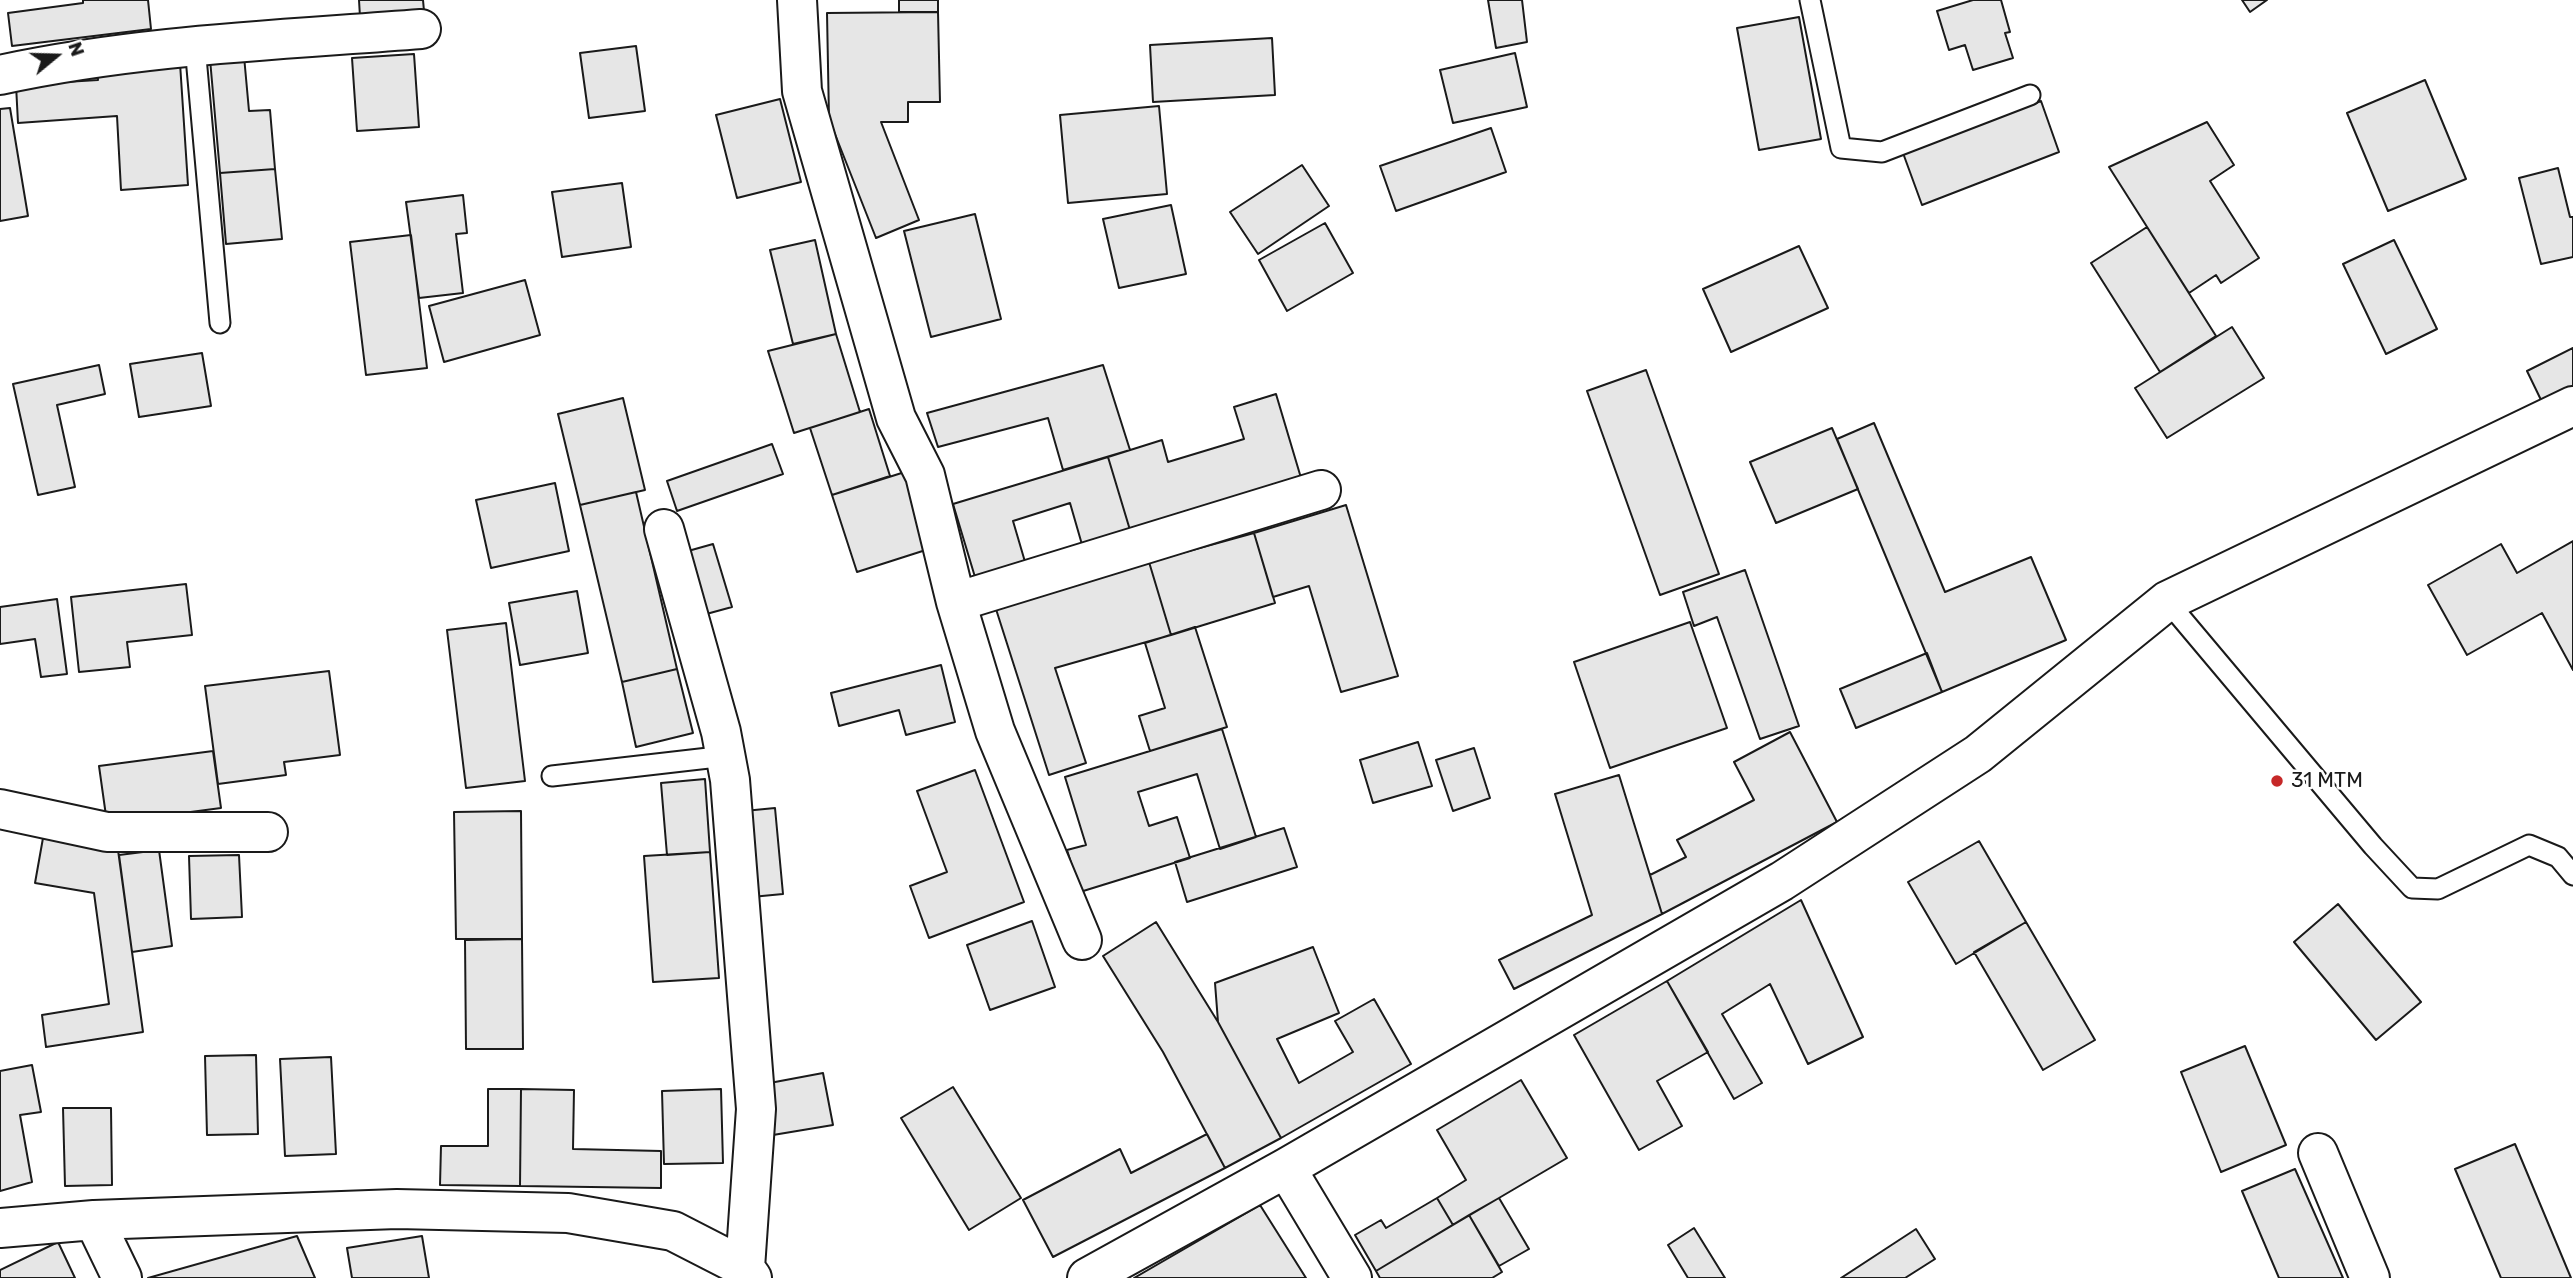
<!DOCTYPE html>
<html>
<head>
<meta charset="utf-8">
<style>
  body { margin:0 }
  #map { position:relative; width:2573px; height:1278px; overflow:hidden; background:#fff; font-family:Rubik,sans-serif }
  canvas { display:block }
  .north { position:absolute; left:21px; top:21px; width:70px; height:70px; -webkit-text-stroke:5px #fff; paint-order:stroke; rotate:71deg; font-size:19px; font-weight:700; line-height:28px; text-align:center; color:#1a1a1a }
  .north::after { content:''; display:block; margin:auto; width:24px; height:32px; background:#1a1a1a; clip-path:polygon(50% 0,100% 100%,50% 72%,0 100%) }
</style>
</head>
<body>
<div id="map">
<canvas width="2573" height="1278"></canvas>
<div class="north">N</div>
</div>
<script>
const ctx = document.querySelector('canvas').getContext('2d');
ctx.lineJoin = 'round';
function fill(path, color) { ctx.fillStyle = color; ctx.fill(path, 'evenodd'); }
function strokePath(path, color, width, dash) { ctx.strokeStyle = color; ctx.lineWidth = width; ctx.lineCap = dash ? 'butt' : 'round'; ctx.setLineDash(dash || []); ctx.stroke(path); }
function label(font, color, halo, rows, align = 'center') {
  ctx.font = font + ' Rubik,sans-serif'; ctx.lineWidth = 5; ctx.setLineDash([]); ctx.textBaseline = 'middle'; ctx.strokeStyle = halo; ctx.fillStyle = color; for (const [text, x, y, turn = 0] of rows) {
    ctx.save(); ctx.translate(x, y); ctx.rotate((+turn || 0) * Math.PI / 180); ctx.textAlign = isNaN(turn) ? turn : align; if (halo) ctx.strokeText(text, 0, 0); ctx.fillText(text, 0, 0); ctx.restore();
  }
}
const building = new Path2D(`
  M83,0h65l3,29 -139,17 -4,-33 75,-10z
  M359,0h64l1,11 -64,6z
  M899,0h39v12h-39z
  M1488,0h34l5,42 -31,6z
  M1973,0h28l9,32 -5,1 8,25 -40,12 -8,-25 -16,5 -12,-39z
  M2242,0h25l-17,12z
  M938,12l2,90h-32v20h-27l38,98 -43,18 -47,-119 -2,-106z
  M1799,17l22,122 -62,11 -22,-122z
  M1272,38l3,57 -122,7 -3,-57z
  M636,46l9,65 -56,7 -9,-65z
  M1515,53l12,54 -74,16 -13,-53z
  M414,54l5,73 -62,4 -5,-73z
  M244,56l5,55 21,-1 5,59 -55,4 -10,-114z
  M180,63l8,122 -67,5 -4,-74 -99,7 -2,-38 82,-5 -1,-12z
  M2425,80l41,99 -78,32 -41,-98z
  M780,99l21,83 -64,16 -21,-83z
  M2041,101l18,51 -137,53 -19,-52z
  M1159,106l8,88 -99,9 -8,-88z
  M10,108l18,108 -28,5v-112z
  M2207,122l27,43 -24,16 49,77 -38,25 -5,-8 -27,18 -80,-126z
  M1491,128l15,44 -110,39 -16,-45z
  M1302,165l27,41 -71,48 -28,-42z
  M2558,168l12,49h3v40l-32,7 -22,-86z
  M275,169l7,70 -56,5 -6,-71z
  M622,183l9,64 -69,10 -10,-65z
  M463,195l4,38 -11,1 7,59 -44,5 -13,-96z
  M1171,205l15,69 -67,14 -16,-69z
  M975,214l26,105 -70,18 -27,-106z
  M1325,223l28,50 -66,38 -28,-51z
  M2147,227l69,109 -56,36 -69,-109z
  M411,235l16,133 -61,7 -16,-133z
  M815,240l21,94 -43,10 -23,-94z
  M2394,240l43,89 -51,25 -43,-90z
  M1799,246l29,62 -97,44 -28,-63z
  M525,280l15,55 -96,27 -15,-56z
  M2232,327l32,51 -97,60 -32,-50z
  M836,334l24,78 -66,21 -26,-82z
  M2573,348v39l-31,15 -15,-31z
  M202,353l9,53 -72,11 -9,-53z
  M99,365l6,29 -48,11 18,82 -37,8 -25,-111z
  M1103,365l27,85 -67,20 -15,-52 -110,29 -11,-34z
  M1646,370l73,204 -59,21 -73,-204z
  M1276,394l28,94 -171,52 -25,-83 54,-17 6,22 76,-23 -10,-32z
  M623,398l22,92 -65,15 -22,-91z
  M869,409l21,67 -58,19 -22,-67z
  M1874,423l71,169 86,-35 35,83 -124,52 -105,-253z
  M1832,428l26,61 -82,34 -26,-61z
  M772,444l11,30 -106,37 -10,-30z
  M1108,457l25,83 -48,15 -15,-52 -57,18 15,51 -50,15 -25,-83z
  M908,471l24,77 -75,24 -25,-77z
  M555,483l14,68 -78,17 -15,-68z
  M636,492l41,177 -55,13 -42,-177z
  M1346,505l52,171 -57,16 -32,-106 -36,11 -19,-64z
  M1254,533l21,70 -104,32 -22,-73z
  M2573,541v129l-31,-57 -75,42 -39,-70 73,-41 16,29z
  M713,544l19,63 -33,9 -18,-63z
  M1149,562l22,73 -116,33 31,95 -37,12 -54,-169z
  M1745,570l54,156 -39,13 -43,-122 -23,9 -11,-34z
  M186,584l6,51 -65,7 3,25 -51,5 -8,-75z
  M577,591l11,62 -68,12 -11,-62z
  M57,599l10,75 -26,3 -6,-38 -35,5v-37z
  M1690,622l37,106 -117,40 -36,-106z
  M506,623l19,158 -59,7 -19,-158z
  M1195,627l32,100 -77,24 -11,-35 26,-8 -20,-65z
  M1927,653l15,39 -86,36 -16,-39z
  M941,665l14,57 -49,13 -7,-25 -60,16 -8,-33z
  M677,669l16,64 -57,14 -14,-65z
  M329,671l11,84 -56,7 2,13 -68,9 -13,-98z
  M1222,729l34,108 -36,12 -23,-75 -59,18 11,34 28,-9 13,41 -110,34 -13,-42 19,-5 -21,-68z
  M1790,732l47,90 -175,92 -12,-39 36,-18 -9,-17 77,-40 -20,-38z
  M1418,742l14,44 -59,17 -13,-43z
  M1474,748l16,50 -37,13 -17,-51z
  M213,751l8,57 -114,15 -8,-57z
  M975,770l49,132 -95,36 -19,-52 37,-14 -30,-81z
  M1619,775l43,139 -148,75 -15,-29 93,-45 -37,-121z
  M705,779l5,73 -43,3 -6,-72z
  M775,808l8,86 -42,4 -7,-86z
  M521,811l1,128h-66l-2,-127z
  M1284,828l13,39 -110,35 -12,-40z
  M43,838l75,12 25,182 -97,15 -4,-32 67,-11 -15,-111 -59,-10z
  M1979,841l47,81 -70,42 -48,-82z
  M159,850l13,96 -40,6 -13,-97z
  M710,852l9,126 -66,4 -9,-126z
  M239,855l3,62 -51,2 -2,-63z
  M1801,900l62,137 -55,27 -38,-80 -48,30 40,69 -28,16 -67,-118z
  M2338,904l83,98 -45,38 -82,-98z
  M1032,921l23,66 -65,23 -23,-65z
  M1156,922l62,100 63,116 -56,30 -62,-116 -60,-96z
  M2026,922l69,118 -52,30 -69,-118z
  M522,939l1,110h-57l-1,-109z
  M1313,947l26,66 -62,26 22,44 54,-31 -18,-31 39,-22 37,65 -130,74 -63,-116 -3,-39z
  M1667,981l41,71 -51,29 25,45 -43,24 -65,-115z
  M2245,1046l41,99 -65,27 -40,-100z
  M256,1055l2,79 -51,1 -2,-79z
  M331,1057l5,97 -51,2 -5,-97z
  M32,1065l9,47 -21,3 12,67 -32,9v-120z
  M823,1073l10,52 -66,11 -8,-51z
  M1521,1080l46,78 -114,67 -16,-27 29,-18 -29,-50z
  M953,1087l68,111 -52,32 -68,-112z
  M488,1089h33l-1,97 -80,-1 1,-39h47z
  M521,1089l53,1 -1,59 88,2v37l-141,-2z
  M721,1089l2,74 -59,1 -2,-73z
  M63,1108h48l1,77 -47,1z
  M1207,1134l18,34 -172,89 -30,-57 97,-51 11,24z
  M2515,1144l56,134h-70l-46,-109z
  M2295,1169l48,109h-64l-37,-87z
  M1437,1198l16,27 -77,46 -21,-36 26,-15 5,8z
  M1499,1198l30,51 -30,17 -30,-51z
  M1260,1205l46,73h-172z
  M1469,1215l33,57 -10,6h-112l-4,-7z
  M1694,1228l31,50h-37l-20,-33z
  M1916,1229l19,30 -30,19h-64z
  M297,1236l18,42h-167z
  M422,1236l7,42h-77l-5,-30z
  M58,1242l17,36h-75v-8z`);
const lane = new Path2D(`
  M1810,0l31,148 41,4 148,-57
  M195,46l25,277
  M2167,601l206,245 39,42 26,1 91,-44 29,12 15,18
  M552,776l174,-20`);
const street = new Path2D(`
  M797,0l5,91 94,327 29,57 31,127 39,129 87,209
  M0,75c138,-30 281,-35 421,-46
  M664,529l57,203 9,48 26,329 -11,159
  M956,602l365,-112
  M0,809l107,23h161
  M2318,1153l52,125
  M1286,1168l66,110
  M94,1220l28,58
  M0,1228l94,-8 303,-11 171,4 105,18 72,37 7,10
  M1087,1278l199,-110 496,-287 196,-127 189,-153 406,-195`);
const markers = [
  [2277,781,7,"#c62828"]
];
const poiNames = [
  ["31 MTM",2291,781]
];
fill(building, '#e6e6e6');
strokePath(building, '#1a1a1a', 2);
strokePath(lane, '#1a1a1a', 23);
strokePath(street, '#1a1a1a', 42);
strokePath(lane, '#fff', 19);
strokePath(street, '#fff', 38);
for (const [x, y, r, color] of markers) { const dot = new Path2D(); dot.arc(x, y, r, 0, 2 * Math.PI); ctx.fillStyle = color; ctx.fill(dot); strokePath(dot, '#fff', 2.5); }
label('21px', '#1a1a1a', '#fff', poiNames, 'left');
</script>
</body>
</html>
